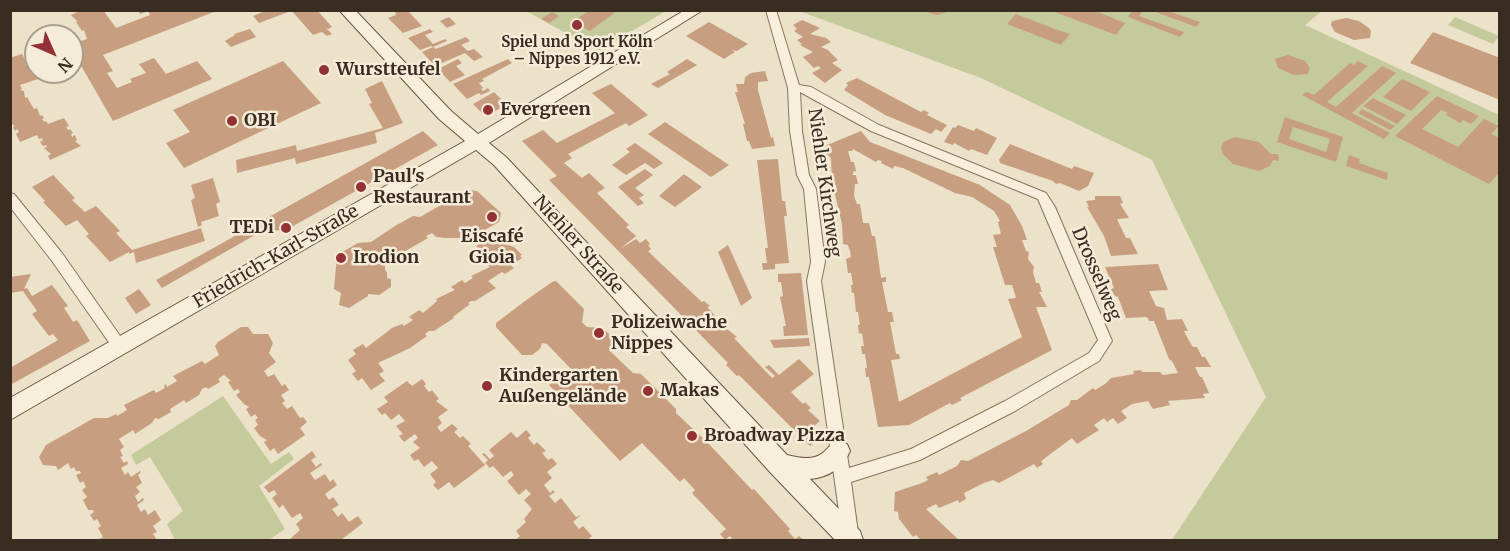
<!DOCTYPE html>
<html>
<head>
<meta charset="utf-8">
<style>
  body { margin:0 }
  #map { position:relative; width:1510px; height:551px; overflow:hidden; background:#ece1c9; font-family:Merriweather,serif }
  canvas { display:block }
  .frame { position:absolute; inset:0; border:12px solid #392c21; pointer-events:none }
  .north { position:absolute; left:24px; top:24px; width:60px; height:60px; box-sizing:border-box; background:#f4ecd8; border:2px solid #a99f8f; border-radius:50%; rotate:135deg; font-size:16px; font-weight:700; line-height:24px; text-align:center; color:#392c21 }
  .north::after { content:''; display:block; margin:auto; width:21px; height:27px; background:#933234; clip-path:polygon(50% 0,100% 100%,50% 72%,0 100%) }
</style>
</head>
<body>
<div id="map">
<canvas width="1510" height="551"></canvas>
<div class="frame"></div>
<div class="north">N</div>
</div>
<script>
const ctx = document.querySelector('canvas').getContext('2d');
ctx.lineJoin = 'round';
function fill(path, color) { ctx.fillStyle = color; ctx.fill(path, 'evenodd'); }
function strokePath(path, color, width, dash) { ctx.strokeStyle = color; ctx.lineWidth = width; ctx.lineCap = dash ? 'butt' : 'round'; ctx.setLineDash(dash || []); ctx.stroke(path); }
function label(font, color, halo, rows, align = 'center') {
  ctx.font = font + ' Merriweather,serif'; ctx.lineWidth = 5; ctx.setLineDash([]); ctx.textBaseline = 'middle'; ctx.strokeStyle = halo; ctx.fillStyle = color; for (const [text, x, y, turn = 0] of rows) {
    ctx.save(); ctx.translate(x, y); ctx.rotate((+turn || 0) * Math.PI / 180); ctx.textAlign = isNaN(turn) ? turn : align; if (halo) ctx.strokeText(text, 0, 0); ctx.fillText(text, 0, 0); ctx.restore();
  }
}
const green = new Path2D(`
  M526,11h140l-68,40z
  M799,11h523l-17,14 194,90v425h-327l94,-143 -114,-237 -171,-82z
  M1455,17l44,19 -6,8 -45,-19z
  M223,396l48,68 18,-12 5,7 -35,27 26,43 -16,11h-94l-8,-16 16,-13 -33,-54 -14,8 -5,-10z`);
const building = new Path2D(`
  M82,10h21l13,18 34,-13 -2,-4 -8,3 -3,-4h82l-116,45 10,16 -6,2 10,15 15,-6 -2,-3 16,-6 -7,-9 15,-6 12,16 31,-13 15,18 -99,42 -41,-71v-6l15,-5 -3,-9 -2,1 -6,-9h2l-7,-7z
  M267,10h24v1l-32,12 -6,-7z
  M291,10h26l15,17 -4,2 -3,-2 7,7 -5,2 -5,-4 -9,3z
  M407,10l15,16 -19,7 -15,-15 8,-3 -1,-4z
  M590,10l6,1 22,-1 -28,21 -17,-10z
  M920,10h34l-17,5z
  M1093,10l32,13 -9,12 -64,-24z
  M1133,10h10l-4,6 45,16 -4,5 -52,-20z
  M1150,10h15l35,12 -4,5z
  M552,12l7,4 -10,7 -8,-4z
  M1016,14l39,15 15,5 -9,11 -54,-21z
  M449,17l7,7 -9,4 -7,-7z
  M1346,18l13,3 10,7 2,3 -1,7 -16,2 -19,-8 -4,-7 1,-4z
  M802,20l18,8 -10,6 16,4 5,4 -10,5 7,3 10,10 -6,3 10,7 -17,13 -13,-10 9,-5 -3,-2 -4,2 -11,-11 10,-5 -13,-7 2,-1 -5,-4 6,-3 -9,-6 3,-2 -4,-4z
  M709,22l39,22 -11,7 -5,-1 3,2 -11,7 -38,-23z
  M250,29l6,8 -25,10 -6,-6 10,-6 -1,-1z
  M430,29l3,3 -8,3 8,9 12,-5 2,2 -14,6 3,2 30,-12 4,4 -9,4 7,6 6,-2 9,8 -9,4 -9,-8 -30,13 -13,-14 11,-5 -2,-1 -11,4 -12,-12z
  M1433,32l67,26v42l-90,-37z
  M22,54l5,9 -2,1 6,5 -2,1 9,9 -18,6 2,4 -2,1 4,1 1,7 2,-1 7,12 3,-1 3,8 2,-1 2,3 -2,1 2,3 2,-1 2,3 16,-6 5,8 -3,1 2,3 2,-1 3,4 -2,1 1,3 3,-2 2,5 -2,1 6,5 -31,14 -2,-4 3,-2 -7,-6 3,-1 -1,-2 -3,1 -3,-4 3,-2 -1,-2 -3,1 -2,-4 -17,7 -4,-8 3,-2 -2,-3 -2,2 -2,-4 2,-1 -5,-3v-65z
  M1288,55l17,6 5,7 -2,6 -14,1 -16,-7 -3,-9z
  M458,59l4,4 -6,3 9,9 -15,7 -12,-13z
  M508,59l4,4 -30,16 2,2 -5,2 4,5 -2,1 2,2 5,-3 2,3 -9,4 -2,-2 -12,6 -14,-15z
  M687,59l10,6 -39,23 -7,-4 19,-10 -3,-2z
  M283,61l38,42 -137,65 -18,-25 24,-11 -17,-22z
  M1358,61l10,5 -41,36 9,5 46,-41 14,7 -44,40 38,20 -6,6 -82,-44 5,-3 7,3 36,-32 4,2z
  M765,71l3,10 -10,1v8l13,48 2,-1 2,9 -23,3 -3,-8h-2l-4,-17h2l-10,-32h3l-2,-8h8l1,-7 6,-4z
  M857,78l64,34 3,-2 5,3 -2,2 20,10 -6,7 -5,-3 -5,5 -46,-19 -41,-25 4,-5 -2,-2z
  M1402,79l28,13 -19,19 -28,-14z
  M382,81l21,42 -28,10 2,10 -81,21 -1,-6 -58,15 -1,-13 60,-15 1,6 86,-23 -14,-24 3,-1 -7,-14z
  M611,84l37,31 -19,11 -3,-3 -58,31 4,4 -8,5 18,15 7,-5 16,15 -8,5 32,32 -3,2 10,9 -16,13 16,-10 4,4 6,-4 4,5 -2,1 3,4 -3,2 8,8 46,43 2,-1 6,5 -3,1 13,14 -2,1 19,15 -3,1 38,40 3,-2 -10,-9 4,-2 10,10 20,-16 15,15 -23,18 12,12 2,-2 6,6 -3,2 12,11 -7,6 9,9 -12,10 -71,-71 -2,1 -11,-11 2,-2 -179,-183 8,-4 -35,-35 21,-11 14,13 58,-30 -23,-20z
  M494,92l13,13 -22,11 -12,-12z
  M1437,96l42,20 -8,8 -8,-4 -3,3 -14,-8 2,-2 -7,-3 -19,19 36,18 26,-28 15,7 -8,8 7,3 2,-2v37l-11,12 -94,-48z
  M1373,98l33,17 -9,9 -34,-18z
  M1362,109l33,17 -5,4 -32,-17z
  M1285,117l58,20 -7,25 -59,-20zM1293,127l37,12 -4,13 -37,-13z
  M665,122l64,43 -18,12 -63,-43z
  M958,125l16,6 2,-3 21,10 -10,17 -16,-6 -2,2 -15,-8 -1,2 -9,-3 9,-15 2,1z
  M423,131l15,14 -152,85 -24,1 -100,57 -6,-8z
  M861,131l9,11 110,43 30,20 12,21 5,14h-5l4,11 3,1 -1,7 6,8 -1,5 3,11h3l3,9h-3l8,15h-11l16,43 -92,48 2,2 -10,5 -2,-2 -41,22 -31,2 -9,-50h-3l-1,-9h2l-2,-14h-3l-1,-8h3l-2,-13 -3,1 -1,-9h2l-2,-13h-2l-2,-19h-2l-1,-8h2l-2,-12h-3l-2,-14 5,-2 -1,-6 -2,-6 -5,-1 -1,-20 -8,-34h3l-1,-5h-4l-1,-27 -11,-10zM853,149l23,13 2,-2 4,1 -1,2 12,6 1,-3 9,2 52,25 17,4 22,14 6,10 -2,1 3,12 -8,1 4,12h-4l12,38h7l4,13 -8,1 14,38 -123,65 -8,-42 9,-1 -1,-5h-3l-6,-32h4l-2,-10h-4l-6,-30h4v-5l-5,1 -6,-42h-3l-3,-13h-6l-3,-19h-3l-3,-8 1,-12h3l-2,-9h-3v-3l3,-1 -2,-9h-3l-3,-11h4z
  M1235,137l24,5 12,12h7l1,7 -6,-1 -3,6 -11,5 -26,-7 -11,-11 -1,-6 2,-5z
  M635,143l20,14 8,6 -9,6 -9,-6 -19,12 -14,-10 18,-13 -4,-3z
  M1010,144l62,25 2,-3 20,7 -6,13 -9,5 -19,-8 -4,1 -3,-3 -53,-18 -1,-3z
  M1349,155l11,4 -1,4 29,10 -1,7 -41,-14z
  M778,159l4,42h3l2,15h-3l5,47 -14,1v5l-12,1 -1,-7h5l-2,-15h3l-11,-88z
  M645,169l8,6 -18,13 9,7 -5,3 5,5 -6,3 -20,-19z
  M684,174l18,13 -27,20 -16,-11z
  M53,175l22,23 -3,2 13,12 11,-6 24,25 -4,2 16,17 69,-22 4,13 -69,22 -2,-11 -5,2v-2l-19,10 -24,-26 3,-2 -12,-14 -11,6 -23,-24 2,-1 -13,-14z
  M213,178l7,24 -4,2 3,12 -18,6 1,3 -4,2 -7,-27 4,-2 -4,-13z
  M467,190l10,1 24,22 -2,9 -29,16h-26l-8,-1 -4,-4 -6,3 2,2 -26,15 -2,-1 -15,7v11l2,2v6l4,1v8l-12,8 -11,-1v2l-19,12 -10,-3 2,-12 -7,-4 3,-34 21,-12 13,-1 24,-16 18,-10 7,1z
  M1095,196h25l3,7 -3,1 9,14 -12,1 9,19h4l8,16 -27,2 -7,-20 -17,-29h2l-3,-6 9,-1z
  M495,235l5,4 -2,2 2,1 14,5 8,8 -2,1 2,2 -11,8 3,2 -9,6 -3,-2 -14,9 8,7 -21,13h-4l-3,2 2,1 -17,13 1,1 -20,13h-5l-4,3 2,2 -17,12 -32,15 6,8 -5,3 6,7 -14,9 -9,-12 -4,3 -6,-7 4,-3 -8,-11 8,-6 -3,-4 10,-6 3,4 26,-20 10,-4 2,2 9,-6 -4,-3 10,-7 4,3 14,-12 -1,-2 19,-9 -4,-3 11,-7 3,3 8,-5 -2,-2 19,-9 -3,-3 7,-5 -6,-1 -12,-12z
  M728,245l24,53 -11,8 -23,-54z
  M1158,264l10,26 -19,1 7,15 8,2 3,12 15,-1 6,12h-4l4,8 5,8h4l5,10h3l6,10h-16l5,10h2l7,16 -6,1 2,4 -37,3 2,4 -17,4 -5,-8 -16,3 -11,7 6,7 -9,6 -5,-6 -6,4 -3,-4 -10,7 5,5 -22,14 -5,-6 -31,23 2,3 -6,4 -3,-4 -35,19 -6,-3 -9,3 -20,10 2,6 -7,4 -1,-3 -19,8 -3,-4 -10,5 33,31h-38l-5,-5 -3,2 -14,-18 -1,-7 -4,-1 1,-19 27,-9 6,-3 -2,-3 11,-5 2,3 18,-9 4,-6 7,1 58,-30 43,-26 2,-5h6l16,-12 2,2 10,-6 6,-6 23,-4 -1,-3 8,-1 1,2h18l3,3 15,-2 -6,-12 -3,-2 -15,-38h-5l-2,-4 -21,1 -8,-21 -3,-1 -4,-7 3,-1 -9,-21z
  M801,273l7,62 -24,1 -1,-10h3l-6,-29 3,-1 -2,-14h-3v-8z
  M31,274l-7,15 3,-1 5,8 20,-11 16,21 -4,2 4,6 5,8 4,-2 13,21 -80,44v-17l48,-28 -5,-6 -4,2 -17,-22 5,-3 -14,-20 -13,2v-16z
  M556,281l28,28 -2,13 5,5 16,1 10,10 -3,13 23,22 8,1 35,35v4l33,31 43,46 2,-1 36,40 -2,2 7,8 4,-3 5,4h-74l2,-1 -2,-3 -5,4 -5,-6 6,-5 -34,-36 3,-3 -11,-12 -4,4 -38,-39 -22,18 -71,-76 22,-16 -24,-25 -5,-1 -2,6 -8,6h-10l-26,-28v-4l29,-22 27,-19z
  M139,289l12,16 -15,9 -11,-16z
  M241,327h7l5,7h15l5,9 -4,10 7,9 -12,9 4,6 6,-3 8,12 3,-2 4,6 -8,5 4,6 -3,2 5,6 5,-3 8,12 3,-1 4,5 -7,6 5,7 -27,19 -4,-6 -4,3 -6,-9 3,-2 -7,-4 -6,-8 4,-3 -3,-5 3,-2 -3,-4 -4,3 -5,-8 3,-2 -5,-3 -8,-9 4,-3 -2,-3 -4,2 -6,-9 3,-1 -7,-6 -6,4 2,3 -12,7 -2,-2 -4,2 -3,6 -13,8 -2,-3 -14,9 1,3 -12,7 -4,-1 -3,5 -17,11 -2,-4 -14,9 5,8 -4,3 3,6 -3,1 4,6 3,-2 1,3 -7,4 4,7 3,-3 3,5 9,-6 1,1 -3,3 4,8 -6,4 4,5 -5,4 3,6 5,-4 1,2 -7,5 4,7 4,-3 3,6 7,-5 6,10 -8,6 4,6 -4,2 4,6h-60l6,-3 -5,-9 3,-2 -4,-7 -3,2 -4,-6 4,-3 -1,-2h-5l-5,-10 4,-3 -5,-7 4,-3 -3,-6 -3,2 -4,-8 5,-2 -1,-2h-4l-2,-4 -3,2 -3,-6 -10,7 -2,-4 -13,-1 -4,-8 7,-12 48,-27h14l8,-4 1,2 10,-6 -3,-5 30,-15 2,3 9,-5 -1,-2 2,-2 1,3 10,-6 -4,-5 29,-15 3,3 14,-9 -4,-9 3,-4z
  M809,338l1,8 -36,2 -4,-8z
  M422,379l4,5 -2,2 5,6 3,-2 7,9 -3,2 12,9 -10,7 4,6 -5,4 4,5 11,-8 6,5 -4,3 6,6 3,-2 8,8 -3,2 17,19 -31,23 -5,-6 -11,8 -5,-5 3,-3 -6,-8 8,-6 -6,-7 -8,6 -6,-8 -4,2 -4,-6 10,-7 -7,-6 5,-4 -3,-4 -11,8 -5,-6 4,-2 -7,-8 9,-5 -6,-7 -8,6 -6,-7 -3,2 -5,-6 11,-7 -4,-5 23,-16 5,5z
  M526,430l5,5 -3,3 6,7 3,-3 9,9 -4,2 6,7 4,-2 5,6 -10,8 5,6 -8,7 6,8 3,-3 2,2 -6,4 6,7 6,-5 15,19 5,-2 -8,7 6,7 4,-3 9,10 -5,4h-72l5,-4 -4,-5 10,-9 -2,-3 8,-10 -8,-9 7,-6 -5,-5 -7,6 -12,-14 7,-6 -3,-4 -8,6 -10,-11 -3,2 -5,-5 3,-3 -6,-6 2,-1 6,6 4,-3 -5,-6 22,-18 6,6z
  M312,451l4,6 -5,3 5,7 5,-4 1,2 -12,8 5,7 10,-6 5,8 3,-3 4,6 -12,9 4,6 4,-3 6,8 -7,4 6,8 4,-4 7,9 9,-6 5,7 -22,17h-52l11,-10 -4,-6 7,-6 -3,-5 -8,5 -9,-13 -4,3 -7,-10 5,-4 -3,-4 -5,3 -5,-6z`);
const street = new Path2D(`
  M766,10h10l23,75 12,2 68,38 167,68 9,14 57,134 -13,20 -84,50 -95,49 -69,22 8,58h-16l-36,-259 4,-19 -7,-73 -7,-14 -7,-44 -2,-43zM800,92l71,39 167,68 60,141 -9,13 -84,48 -94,48 -62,19 -28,-187 4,-19 -9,-73 -7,-14 -7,-44z
  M10,193l4,1 48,59 63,90 2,4 -2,4 -5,2 -5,-2 -63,-90 -42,-54z`);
const secondary = new Path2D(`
  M339,10h16l96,101 27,23 207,-124h18l-214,133 17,14 281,298c12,3 27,6 37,-3 5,-5 8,-9 15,-11l8,3 3,7c-7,17 -21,26 -40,28l50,52 3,9h-28l-66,-69 -275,-306 -18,-15 -466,270v-22l455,-257 -26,-22z`);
const markers = [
  [577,25,6,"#933234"],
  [324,70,6,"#933234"],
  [488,110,6,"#933234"],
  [232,121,6,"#933234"],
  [361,187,6,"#933234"],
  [492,217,6,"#933234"],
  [286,228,6,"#933234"],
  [341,258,6,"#933234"],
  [599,333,6,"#933234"],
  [487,386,6,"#933234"],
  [648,391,6,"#933234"],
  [692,436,6,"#933234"]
];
const farPoinames = [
  ["Spiel und Sport Köln",577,43],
  ["– Nippes 1912 e.V.",577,60]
];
const poiNames = [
  ["Wurstteufel",336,70],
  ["Evergreen",500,110],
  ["OBI",244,121],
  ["Paul's",373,177],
  ["Restaurant",373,198],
  ["TEDi",274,228,"right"],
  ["Eiscafé",492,237,"center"],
  ["Gioia",492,258,"center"],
  ["Irodion",353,258],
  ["Polizeiwache",611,323],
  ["Nippes",611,344],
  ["Kindergarten",499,376],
  ["Außengelände",499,397],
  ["Makas",660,391],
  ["Broadway Pizza",704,436]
];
const streetNames = [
  ["Niehler Kirchweg",824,183,82],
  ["Niehler Straße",578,245,48],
  ["Friedrich-Karl-Straße",276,257,-30],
  ["Drosselweg",1096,274,67]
];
fill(green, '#c5ca9d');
fill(building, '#c89e81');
strokePath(street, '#87745e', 2);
strokePath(secondary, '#695541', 2);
fill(street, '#f7efdc');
fill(secondary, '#f7efdc');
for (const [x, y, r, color] of markers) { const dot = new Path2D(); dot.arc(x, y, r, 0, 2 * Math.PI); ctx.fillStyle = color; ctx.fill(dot); strokePath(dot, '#f4ecd8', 2); }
label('bold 15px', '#392c21', '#f4ecd8', farPoinames);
label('bold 18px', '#392c21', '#f4ecd8', poiNames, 'left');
label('18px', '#392c21', '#f4ecd8', streetNames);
</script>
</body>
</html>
